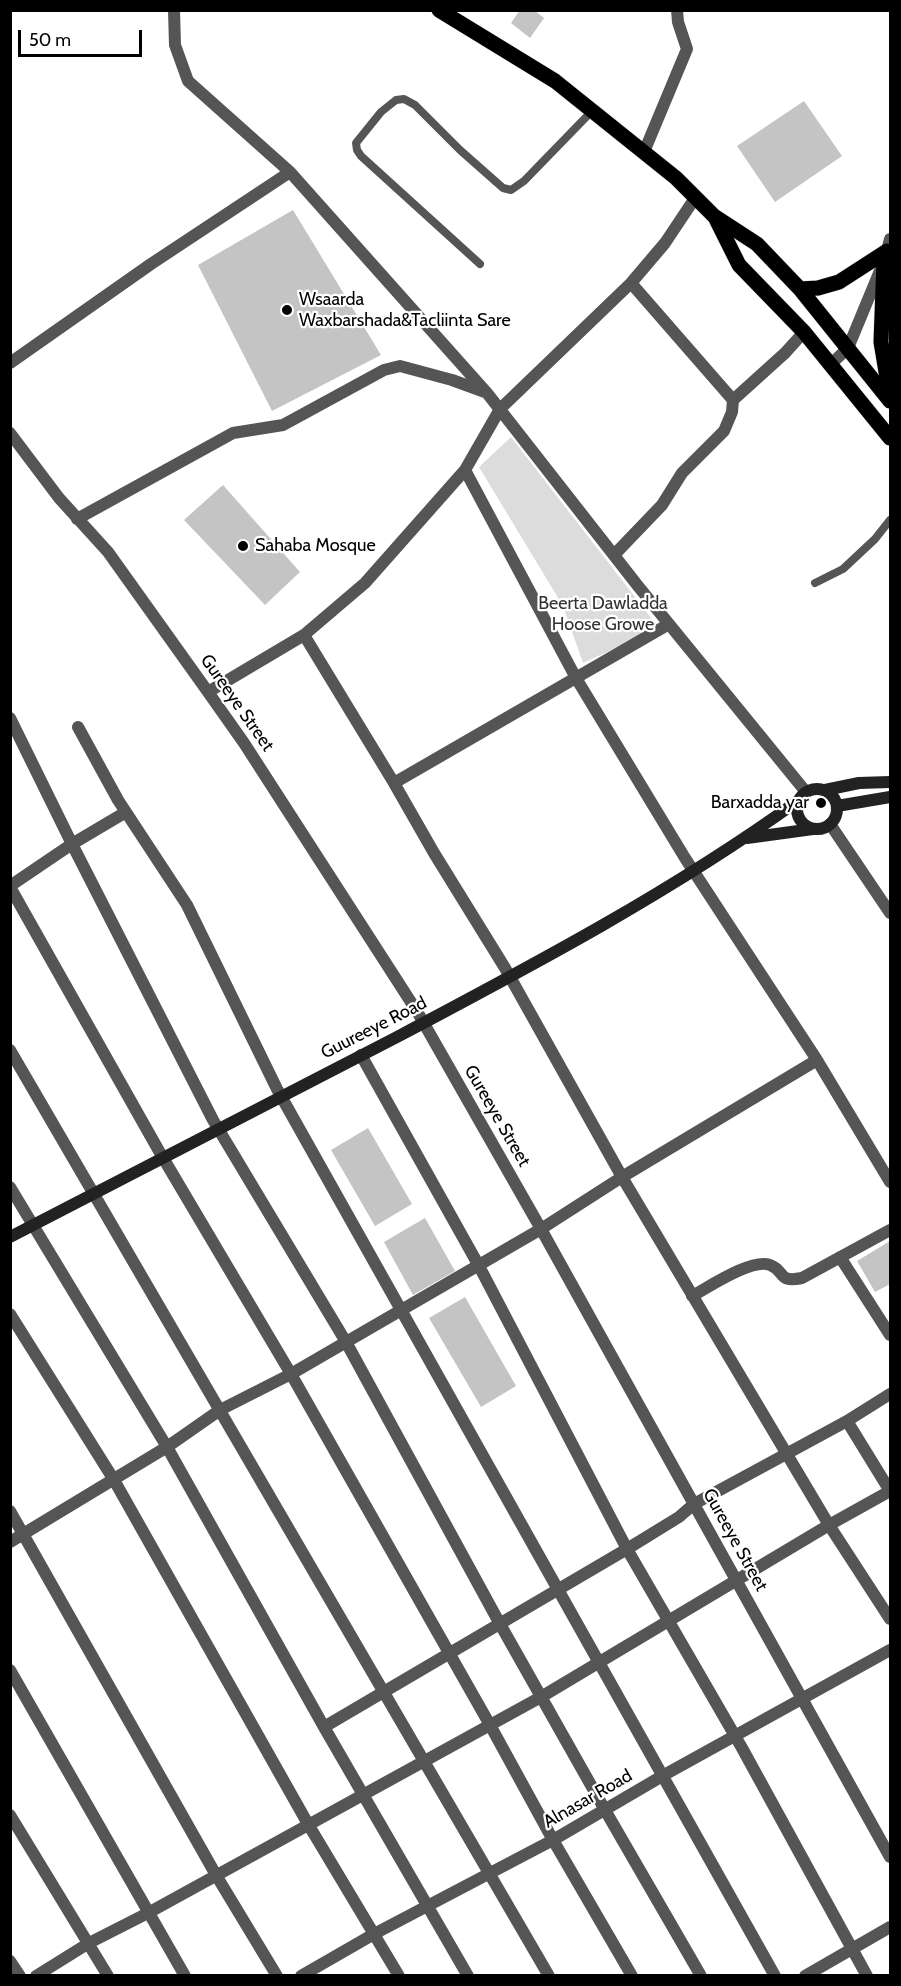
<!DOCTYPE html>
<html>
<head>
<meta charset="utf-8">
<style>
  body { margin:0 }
  #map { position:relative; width:901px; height:1986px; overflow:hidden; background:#fff; font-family:Cabin,sans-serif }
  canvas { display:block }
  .frame { position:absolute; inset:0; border:12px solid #000; pointer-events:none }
  .scale { position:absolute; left:18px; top:30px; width:124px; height:27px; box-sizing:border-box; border:3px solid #000; border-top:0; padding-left:8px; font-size:18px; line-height:21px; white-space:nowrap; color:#000; -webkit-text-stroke:4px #fff; paint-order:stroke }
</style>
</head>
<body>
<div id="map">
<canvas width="901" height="1986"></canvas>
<div class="frame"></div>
<div class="scale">50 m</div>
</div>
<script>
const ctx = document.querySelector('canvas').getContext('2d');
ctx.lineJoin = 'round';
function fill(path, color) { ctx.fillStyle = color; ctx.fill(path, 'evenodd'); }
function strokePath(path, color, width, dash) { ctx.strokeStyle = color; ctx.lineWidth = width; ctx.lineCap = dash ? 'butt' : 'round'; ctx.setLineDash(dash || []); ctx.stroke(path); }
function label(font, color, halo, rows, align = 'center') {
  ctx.font = font + ' Cabin,sans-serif'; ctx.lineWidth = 4.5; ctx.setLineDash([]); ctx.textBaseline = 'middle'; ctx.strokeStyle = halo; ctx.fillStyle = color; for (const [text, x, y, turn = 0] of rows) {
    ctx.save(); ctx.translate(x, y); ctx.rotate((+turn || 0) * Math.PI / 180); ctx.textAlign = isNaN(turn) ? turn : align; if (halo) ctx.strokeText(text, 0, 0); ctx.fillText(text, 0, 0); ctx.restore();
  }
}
const green = new Path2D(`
  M511,437l148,191 -76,35 -20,-57 -84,-139z`);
const building = new Path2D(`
  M520,10h14l10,8 -14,20 -19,-15z
  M804,101l38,55 -67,46 -38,-56z
  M293,210l88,145 -109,56 -74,-146z
  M223,485l77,87 -35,33 -81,-85z
  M368,1128l44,76 -37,22 -44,-76z
  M425,1218l30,53 -42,24 -29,-53z
  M890,1241v43l-15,8 -18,-31z
  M465,1297l51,89 -35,21 -52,-89z`);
const lane = new Path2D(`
  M480,264l-119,-108 -4,-6 -1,-7 25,-31 15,-12 8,-1 11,6 45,45 43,38 8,2 13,-9 68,-70
  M815,583l28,-14 32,-30 15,-19`);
const street = new Path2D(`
  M174,10l1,35 13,36 102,91 197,221 151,193 168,206
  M644,152l43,-103 -9,-27 -1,-12
  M10,363l141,-99 139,-92
  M830,365l18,-17 36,-87 6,-22
  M733,400l52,-47 19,-21
  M10,433l49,65 49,54 100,140 36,51 174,270 123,216 349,628
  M465,470l111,208 109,180 132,202 73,122
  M77,519l156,-86 50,-8 101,-55 16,-4 52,14 33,12
  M614,555l48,-50 20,-32 42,-42 8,-19 1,-12 -102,-117
  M304,635l90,148 40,70 71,115 117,209 207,348 61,94
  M208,692l96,-57 61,-52 100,-113 35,-61 131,-126 34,-40 30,-45
  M10,718l62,126 141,276 133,222 154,282 105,186 96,166
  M78,727l40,73 69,105 90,184 498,887
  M394,783l275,-159
  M830,824l60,89
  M10,886l62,-42 54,-32
  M10,887l149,264 132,223 199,351 63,115 79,136
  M10,1050l539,926
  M361,1055l118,211 148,283 115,199 125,228
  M10,1187l157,260 157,280 144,249
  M840,1257l50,78
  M692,1296c17,-9 60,-38 78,-31 16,6 7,18 32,13l88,-48
  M10,1314l104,166 194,344 91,152
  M847,1421l43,70
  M10,1511l206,364 61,101
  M10,1542l157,-95 53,-37 71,-36 250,-145 81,-52 195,-117
  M10,1670l175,306
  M324,1727l303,-178 52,-32 15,-13 153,-83 43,-27
  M10,1815l98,161
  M10,1961l10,15
  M36,1976l53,-33 59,-30 393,-216 288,-172 61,-34
  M301,1976l73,-42 179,-94 111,-65 226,-125
  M805,1976l85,-49`);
const secondary = new Path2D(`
  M797 809a20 20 0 1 1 40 0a20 20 0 1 1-40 0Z
  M825,790l34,-7 31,-1
  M837,806l53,-9
  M747,838l66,-9
  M10,1237c129,-67 258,-133 387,-200 138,-73 276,-146 402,-237`);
const primary = new Path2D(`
  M439,10l116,71 121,97 38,38 43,28 43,45 90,112
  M716,219l23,46 65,67 86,106
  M884,261l-3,81 9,54
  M800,289l18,-1 21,-6 48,-31`);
const markers = [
  [287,310,6,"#000"],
  [243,546,6,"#000"],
  [821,803,6,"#000"]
];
const poiNames = [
  ["Wsaarda",299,300],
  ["Waxbarshada&Tacliinta Sare",299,321],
  ["Sahaba Mosque",255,546],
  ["Barxadda yar",809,803,"right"]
];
const parkNames = [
  ["Beerta Dawladda",603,604],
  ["Hoose Growe",603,625]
];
const streetNames = [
  ["Gureeye Street",237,703,55],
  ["Guureeye Road",374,1028,-27],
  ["Gureeye Street",497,1116,60],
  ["Gureeye Street",735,1540,61],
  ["Alnasar Road",588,1799,-30]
];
fill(green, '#dcdcdc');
fill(building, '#c4c4c4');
strokePath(primary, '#dbdbdb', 16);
strokePath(lane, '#555', 8);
strokePath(street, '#555', 12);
strokePath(secondary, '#222', 12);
strokePath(primary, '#000', 15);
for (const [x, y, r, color] of markers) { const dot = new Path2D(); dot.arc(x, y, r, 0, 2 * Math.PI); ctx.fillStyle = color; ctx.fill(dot); strokePath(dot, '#fff', 2); }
label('18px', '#000', '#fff', poiNames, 'left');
label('18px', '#333', '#fff', parkNames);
label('18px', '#000', '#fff', streetNames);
</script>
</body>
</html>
